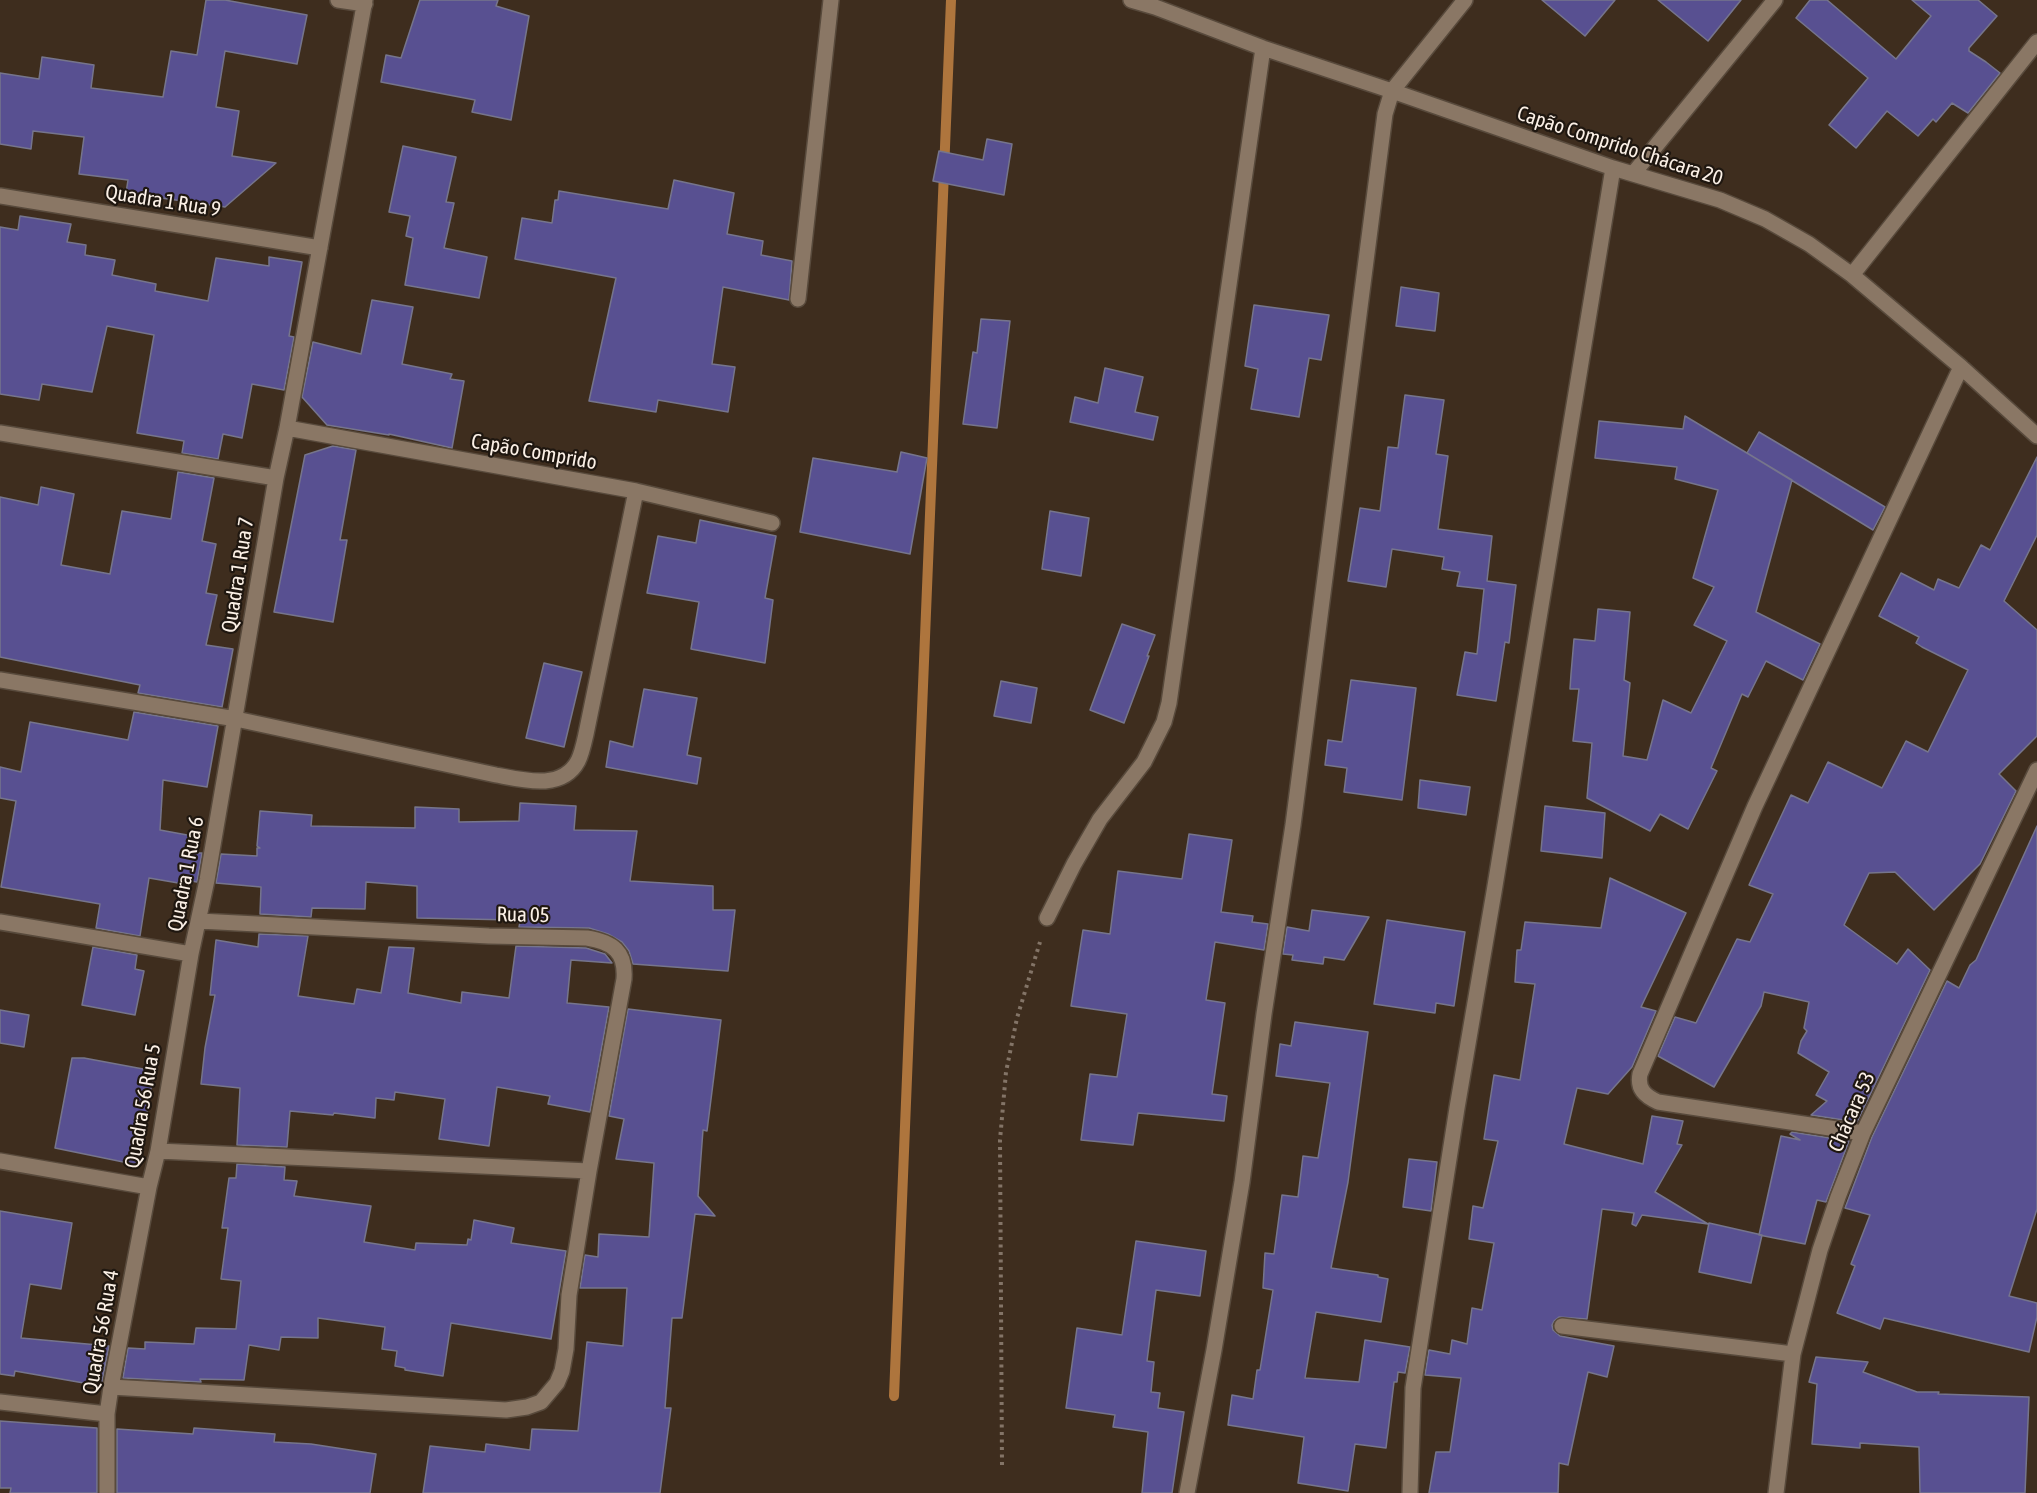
<!DOCTYPE html>
<html>
<head>
<meta charset="utf-8">
<style>
  body { margin:0 }
  canvas { display:block; background:#3e2d1e }
</style>
</head>
<body>
<canvas width="2037" height="1493"></canvas>
<script>
const ctx = document.querySelector('canvas').getContext('2d');
ctx.lineJoin = 'round';
function strokePath(path, color, width, dash) { ctx.strokeStyle = color; ctx.lineWidth = width; ctx.lineCap = dash ? 'butt' : 'round'; ctx.setLineDash(dash || []); ctx.stroke(path); }
function fill(path, color) { ctx.fillStyle = color; ctx.fill(path, 'evenodd'); }
function label(font, color, halo, rows, align = 'center') {
  ctx.font = font + ' "Asap Condensed",sans-serif'; ctx.lineWidth = 4.5; ctx.setLineDash([]); ctx.textBaseline = 'middle'; ctx.strokeStyle = halo; ctx.fillStyle = color; for (const [text, x, y, turn = 0] of rows) {
    ctx.save(); ctx.translate(x, y); ctx.rotate((+turn || 0) * Math.PI / 180); ctx.textAlign = isNaN(turn) ? turn : align; if (halo) ctx.strokeText(text, 0, 0); ctx.fillText(text, 0, 0); ctx.restore();
  }
}
const stream = new Path2D(`
  M894,1396l57,-1396`);
const building = new Path2D(`
  M206,0h19l82,15 -10,49 -72,-13 -9,56 23,4 -7,45 44,7 -51,44 -99,-14 2,-13 -49,-6 5,-37 -51,-6 -2,18 -31,-5v-71l39,6 3,-22 52,8 -3,23 72,9 8,-46 26,4z
  M420,0h78l-2,6 33,10 -18,104 -39,-8 3,-12 -94,-18 5,-27 15,3z
  M1542,0h73l-30,36z
  M1658,0h83l-33,41z
  M1810,0h17l69,59 35,-43 -19,-16h66l19,16 -28,32v3l17,11 14,11 -32,40 -16,-10 -16,19 -3,-3 -15,17 -31,-25 -31,37 -27,-23 39,-47 -72,-60z
  M987,139l25,5 -8,51 -71,-14 6,-30 44,9z
  M403,146l53,11 -10,45 8,1 -10,45 43,9 -8,41 -74,-13 8,-47 -7,-2 4,-20 -21,-4z
  M674,180l60,13 -7,41 36,7 -2,14 31,6 -3,39 -66,-13 -11,77 23,3 -7,45 -70,-12 -2,12 -67,-11 27,-123 -101,-19 7,-41 30,5 3,-23h3l1,-9 109,18z
  M20,216l51,8 -4,18 19,3 -1,10 30,5 -3,15 44,9 -1,7 53,10 8,-43 53,8v-9l33,5 -13,74 5,1 -10,53 -32,-6 -10,54 -19,-4 -5,25 -36,-6 2,-12 -47,-8 17,-98 -47,-9 -15,66 -50,-8 -3,16 -39,-6v-167l18,3z
  M1401,287l38,6 -4,38 -39,-5z
  M372,300l41,7 -11,57 50,10 -2,5 14,2 -12,67 -63,-14v1l-62,-10 -25,-28 11,-55 48,12z
  M1254,305l75,10 -8,45 -12,-2 -10,59 -48,-8 7,-40 -13,-3z
  M981,319l29,2 -13,107 -34,-4 10,-72 4,1z
  M1105,368l38,9 -8,35 23,5 -5,23 -83,-18 5,-25 23,6z
  M1405,395l39,5 -8,54 12,2 -10,73 54,7 -5,45 29,4 -7,58 -4,-1 -9,59 -39,-6 8,-43 12,2 7,-65 -27,-3 3,-14 -18,-3 2,-12 -52,-8 -6,38 -38,-6 12,-73 20,3 8,-64 10,1z
  M1685,416l107,64 -36,132 64,32 -17,36 -37,-19 -18,36 -6,-3 -31,74 6,3 -29,58 -28,-15 -10,17 -63,-33 5,-55 -19,-2 6,-52h-9l1,-15 3,-35 21,2 3,-32 32,3 -6,68 6,3 -7,73 24,4 16,-60 28,13 36,-72 -33,-16 20,-38 -21,-9 25,-88 -43,-11 2,-12 -82,-9 4,-37 84,8z
  M1759,432l126,75 -12,23 -126,-77z
  M333,446l23,4 -16,90h7l-14,82 -59,-10 31,-157z
  M901,452l26,6 -17,96 -110,-22 13,-74 84,14z
  M2037,457v78l-33,66 33,29v106l-38,38 17,17 -36,73 -46,46 -39,-38 -26,1 -25,52 53,39 11,-15 22,21 -73,152 -46,-7 16,-14 -11,-6 13,-23 -31,-19 3,-12 6,-10 -3,-3 5,-26 -45,-10 -3,14 -47,81 -56,-31 17,-39 21,6 41,-84 13,3 23,-48 -24,-9 42,-90 17,8 20,-41 54,26 24,-47 22,11 40,-82 -46,-23 -6,-4 3,-6 -40,-21 22,-43 33,17 4,-11 21,9 22,-43 9,5z
  M178,472l36,6 -12,63 14,3 -10,49 11,2 -11,50 27,4 -11,58 -84,-14 2,-8 -140,-28v-160l38,8 3,-18 33,7 -13,71 49,9 12,-63 49,8z
  M1050,511l39,7 -8,58 -39,-7z
  M700,520l76,16 -11,62 8,2 -8,63 -74,-14 8,-47 -52,-9 11,-57 38,7z
  M1122,624l33,11 -8,21h2l-25,67 -34,-13z
  M544,663l38,9 -18,75 -38,-9z
  M1351,680l65,8 -14,112 -58,-8 3,-24 -22,-3 3,-25 14,2z
  M1001,681l36,7 -6,35 -37,-7z
  M644,689l53,9 -10,57 14,3 -4,26 -91,-17 4,-26 23,6z
  M134,712l84,14 -11,61 -44,-7 -3,50 38,7 -3,16h7l-5,29 -6,-1 -1,4 -41,-7 -9,58 -44,-8 4,-24 -99,-17 15,-86 -16,-3v-31l21,5 9,-50 98,18z
  M1420,780l50,7 -4,28 -48,-7z
  M520,803l56,3 -2,24 63,1 -7,50 83,5v24h22l-7,61 -95,-7 -4,-13 -7,-9 -14,-8 -19,-6 -70,-1 1,-5h-7l1,-2 -97,-2v-32l-51,-4 -1,27 -53,-1 -1,9 -51,-3 1,-27 -45,-4 5,-29 36,2v-8h3l-3,-2 3,-35 52,4 -1,11 104,2v-21l44,2v13l60,-1z
  M1545,806l60,7 -3,45 -61,-7z
  M2037,826v383l-28,87 28,7v14l-8,35 -145,-34 -4,11 -43,-16 18,-47 -4,-2 19,-49 -25,-7 27,-71 75,-156 12,7 11,-23 6,-5z
  M1189,834l43,6 -11,72 32,4 -1,6 16,2 -4,26 -49,-8 -9,58 19,3 -13,91 15,2 -3,25 -86,-8 -5,32 -52,-5 9,-66 27,3 10,-63 -56,-8 12,-76 27,4 8,-63 64,8z
  M1610,878l76,35 -45,94 15,4 -24,56 -24,27 -31,-6 -13,56 79,20 9,-48 31,5 -6,23 5,1 -27,47 53,32 -66,-9 -6,11 -4,-2 2,-11 -32,-4 -15,110 -28,-2 -5,4 -2,4 1,5 7,6 54,10 -7,31 -19,-5 -20,93 -9,-2 -1,30h-129l7,-41h14l11,-74 -36,-3 4,-25 21,4 2,-14 15,4 5,-36 10,2 12,-67 -25,-4 4,-33 10,2 15,-67 -14,-2 10,-64 26,5 15,-96 -20,-2 2,-32h4l4,-28 76,6z
  M1312,910l57,7 -25,43 -20,-3 -1,7 -31,-4 1,-5 -10,-1 4,-27 22,4z
  M1387,920l78,12 -11,74 -18,-3 -1,10 -61,-9z
  M259,934l49,2 -10,60 56,8 3,-15 24,4 8,-46 25,1 -6,45 53,10 1,-11 47,6 7,-52 70,2 19,6 7,9 -41,-3 -4,43 42,4 -19,105 -42,-8 2,-8 -53,-9 -8,59 -50,-7 6,-40 -50,-7 -1,8 -18,-2 -1,20 -41,-5 -1,2 -43,-4 -3,36 -50,-2 3,-57 -39,-4 4,-36 10,-53h-5l6,-55 42,7z
  M93,947l44,8 -2,14 9,2 -9,44 -53,-10z
  M628,1009l93,11 -14,111 -4,-1 -5,66 17,20 -20,-2 -13,104h-10l-7,90h6l-11,85h-237l7,-47 55,6 1,-8 44,6 2,-21 46,2 9,-89 36,4 4,-58h-47l5,-33 13,2 1,-23 50,3 5,-74 -38,-4 8,-40 -15,-3z
  M0,1010l29,5 -5,32 -24,-4z
  M1295,1022l73,10 -20,150 -17,86 47,7v2l10,2 -7,43 -65,-10 -11,66 54,4 6,-42 45,7 -5,26 -7,-1 -1,10h-3l-8,66 -31,-4 -7,47 -50,-8 6,-46 -76,-12 4,-30 21,4 4,-29h3l13,-80 -10,-2 2,-35 9,1 8,-59 16,2 5,-41 15,2 12,-75 -54,-7 4,-32 11,2z
  M72,1058h12l70,13 -16,94 -83,-17z
  M1792,1132l57,9 -23,61 -9,-2 -12,44 -46,-9 22,-99 19,4 -10,-6z
  M1409,1159l28,3 -6,49 -28,-4z
  M237,1164l48,3 -1,13 13,1 -3,15 77,10 -7,36 51,8 1,-7 51,2 1,-6 3,1 3,-20 40,8 -3,15 55,8 -15,88 -100,-16 -8,53 -38,-6v-2l-10,-2 2,-15 -15,-2 3,-22 -67,-9v20l-37,-1 -2,13 -30,-5 -5,35 -44,-1 1,3 -78,-4 5,-30 17,1v-7l49,2 2,-16 40,1 5,-48 -20,-2 7,-51h-6l7,-50h7z
  M0,1211l72,12 -11,66 -31,-5 -9,54 88,8 -8,40 -86,-15 -1,5 -14,-2z
  M1709,1223l53,12 -11,48 -52,-11z
  M1136,1241l70,10 -6,45 -44,-6 -9,71 7,1 -3,30 9,1 -2,15 26,4 -12,81h-30l6,-61 -35,-5 2,-12 -49,-7 11,-80 45,7z
  M1816,1357l52,5 -5,10 54,20h22l-1,2 91,3 -4,96h-105l-1,-46 -59,-4v5l-48,-4 5,-60 -8,-2z
  M0,1421l97,7v65h-87l1,-5h-11z
  M194,1428l81,6 -1,8 37,2 65,10 -6,39h-253v-64l76,5z`);
const path = new Path2D(`
  M1002,1465l-2,-325 6,-68 11,-54 23,-76`);
const street = new Path2D(`
  M338,0l27,4
  M1131,0l24,7 108,41 129,43 221,77 107,32 45,19 44,25 43,31 109,92 76,69
  M1633,174l142,-174
  M0,196l320,52
  M1852,275l185,-233
  M798,299l33,-299
  M287,428l349,63 136,32
  M0,433l276,45
  M0,680l236,39 260,56c27,5 66,16 82,-14 4,-8 6,-18 8,-27l50,-243
  M1047,918l27,-54 26,-45 44,-57 20,-40 5,-19 94,-655
  M0,922l191,32
  M1863,1133l-205,-31c-13,-6 -21,-13 -18,-28l115,-268 206,-439
  M158,1151l431,20
  M0,1161l149,26
  M1562,1326l231,28
  M111,1387l395,23 21,-3 14,-5 16,-19 5,-12 4,-22 3,-54 20,-124 35,-192c2,-27 -11,-37 -37,-41l-98,-2 -290,-15
  M0,1402l107,12
  M107,1493v-79l4,-27 38,-200 9,-36 33,-197 16,-74 69,-402 11,-50 78,-428
  M1187,1493l27,-143 28,-168 22,-168 29,-189 92,-711 7,-23 73,-91
  M1410,1493l3,-105 44,-280 37,-216 119,-724
  M1776,1493l17,-139 27,-104 18,-53 25,-64 174,-363`);
const streetNames = [
  ["Capão Comprido Chácara 20",1620,146,18],
  ["Quadra 1 Rua 9",163,201,9],
  ["Capão Comprido",534,452,10],
  ["Quadra 1 Rua 7",238,575,-81],
  ["Quadra 1 Rua 6",186,874,-79],
  ["Rua 05",523,915,1],
  ["Quadra 56 Rua 5",143,1106,-80],
  ["Chácara 53",1852,1112,-66],
  ["Quadra 56 Rua 4",101,1332,-80]
];
strokePath(stream, '#ae753d', 10);
fill(building, '#585091');
strokePath(building, '#76758c', 1.5);
strokePath(street, '#584a3c', 18);
strokePath(path, '#837467', 4, [3, 4.5]);
strokePath(street, '#8a7765', 15);
label('21px', '#fbf0e6', '#1f1710', streetNames);
</script>
</body>
</html>
